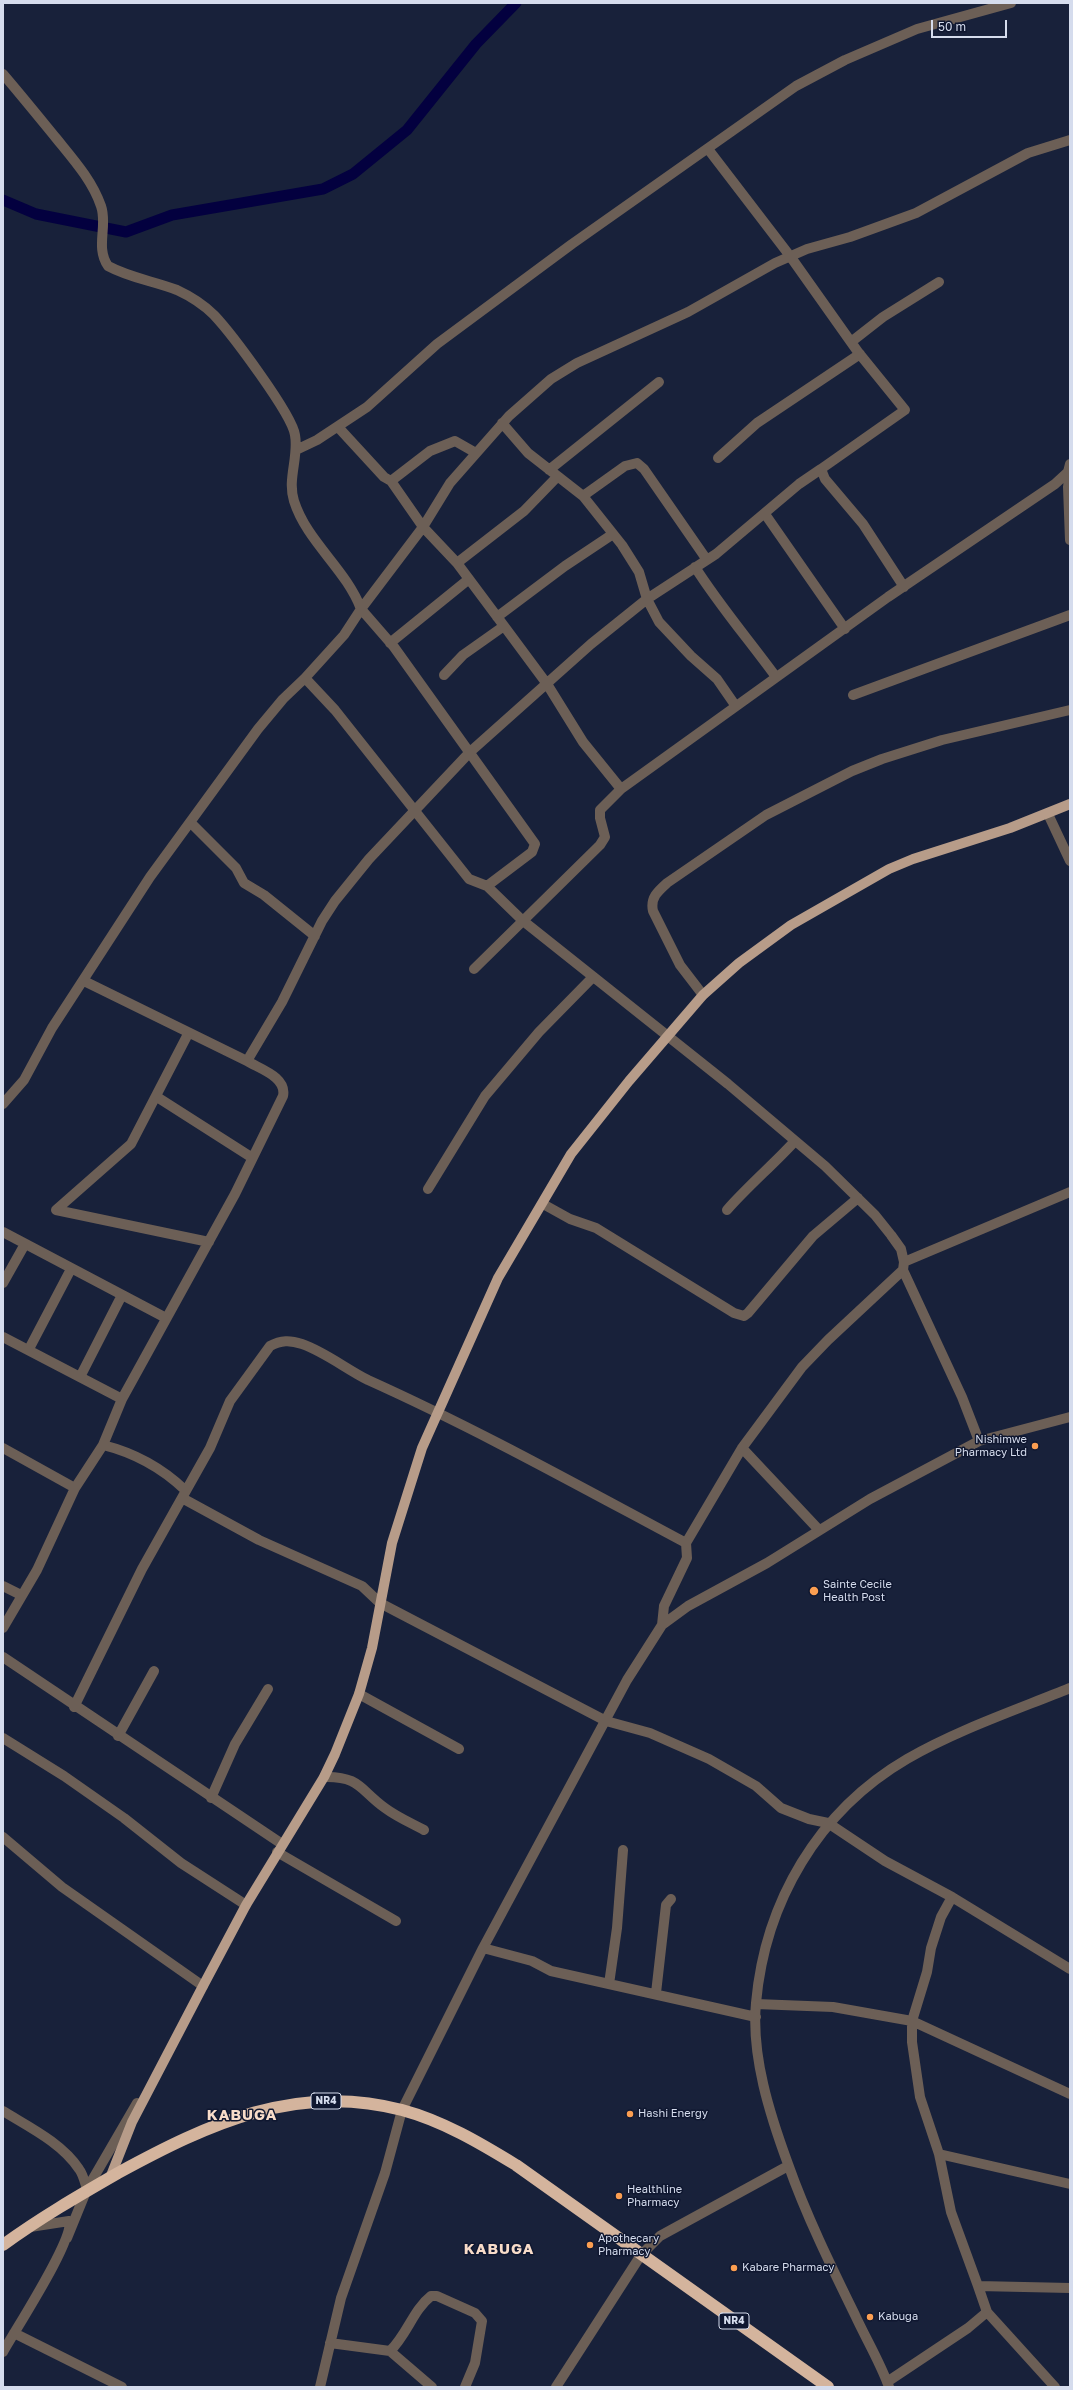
<!DOCTYPE html>
<html>
<head>
<meta charset="utf-8">
<style>
  body { margin:0 }
  #map { position:relative; width:1073px; height:2390px; overflow:hidden; background:#18213a; font-family:"Golos Text",sans-serif }
  canvas { display:block }
  .frame { position:absolute; inset:0; border:4px solid #d5dced; pointer-events:none }
  .scale { position:absolute; left:931px; top:20px; width:76px; height:18px; box-sizing:border-box; border:2px solid #d5dced; border-top:0; padding-left:5px; font-size:12px; line-height:14px; white-space:nowrap; color:#d5dced; -webkit-text-stroke:3px #0f1730; paint-order:stroke }
</style>
</head>
<body>
<div id="map">
<canvas width="1073" height="2390"></canvas>
<div class="frame"></div>
<div class="scale">50 m</div>
</div>
<script>
const ctx = document.querySelector('canvas').getContext('2d');
ctx.lineJoin = 'round';
function strokePath(path, color, width, dash) { ctx.strokeStyle = color; ctx.lineWidth = width; ctx.lineCap = dash ? 'butt' : 'round'; ctx.setLineDash(dash || []); ctx.stroke(path); }
function label(font, color, halo, rows, align = 'center') {
  ctx.font = font + ' "Golos Text",sans-serif'; ctx.lineWidth = 3; ctx.setLineDash([]); ctx.textBaseline = 'middle'; ctx.strokeStyle = halo; ctx.fillStyle = color; for (const [text, x, y, turn = 0] of rows) {
    ctx.save(); ctx.translate(x, y); ctx.rotate((+turn || 0) * Math.PI / 180); ctx.textAlign = isNaN(turn) ? turn : align; if (halo) ctx.strokeText(text, 0, 0); ctx.fillText(text, 0, 0); ctx.restore();
  }
}
const canal = new Path2D(`
  M3,200l33,14 90,18 46,-17 151,-26 30,-15 54,-44 69,-86 40,-41`);
const minor = new Path2D(`
  M3,74c18,21 35,42 53,64 17,21 36,42 45,68 7,20 -6,41 7,60 22,12 46,15 69,24 13,6 27,15 37,25 17,18 78,99 81,120 4,22 -8,44 -1,66 13,41 52,68 67,108l-17,26 -39,43 30,32 134,169 18,7 35,34 206,164 97,82 50,49 16,20 10,14 3,13 -1,8 59,127 17,44
  M708,149l82,107 68,96 47,58 -84,59 4,10 38,45 41,63
  M851,342l32,-25 56,-35
  M502,423l26,30 55,43 39,49 17,27 8,27 12,23 32,34 26,23 18,26
  M338,427l46,50 7,4 39,-30 25,-10 21,12
  M296,450l21,-10 50,-33 70,-63 135,-100 224,-158 49,-26 72,-31 94,-26
  M718,458l39,-35 103,-69
  M549,470l110,-88
  M1070,472l-2,15 2,53
  M391,481l32,46 34,36 50,67 40,54 36,58 38,47
  M583,496l42,-30 12,-3 7,6 63,91
  M765,514l80,115
  M457,563l67,-52 33,-34
  M695,567c24,38 54,73 81,110
  M497,617l68,-51 48,-32
  M390,643l79,-64
  M444,675l19,-20 41,-29
  M853,695l217,-80
  M1048,814l22,47
  M191,823l45,45 8,15 20,12 51,41
  M487,886l45,-34 3,-8 -141,-197 -33,-38 62,-82 27,-44 59,-67 42,-37 26,-16 111,-51 87,-49 32,-14 43,-12 66,-24 112,-60 42,-13
  M474,969l126,-124 5,-8 -5,-19v-8l21,-21 267,-192 167,-113 13,-12 2,-8
  M84,981l163,80
  M703,995l-23,-30 -27,-54c-3,-13 5,-20 14,-28l99,-68 86,-44 30,-12 60,-19 128,-30
  M188,1034l-57,110 -75,66 153,32
  M157,1097l94,60
  M3,1104l21,-24 28,-52 98,-151 108,-148 25,-30 22,-21
  M428,1189l57,-93 54,-64 54,-55
  M543,1204l27,15 26,9 138,85 10,3 4,-3 65,-77 45,-38
  M727,1210c21,-24 46,-45 68,-69
  M3,1232l163,86
  M904,1262l166,-70
  M3,1283l22,-39
  M3,1337l119,62
  M29,1349l42,-80
  M80,1377l42,-82
  M103,1445c32,8 59,23 82,45
  M3,1448l72,40 28,-43 19,-46 113,-205 48,-98c4,-19 -23,-27 -36,-35l35,-59 40,-81 13,-20 34,-42 101,-107 121,-108 56,-45 69,-45 83,-70 22,-15
  M742,1448l77,82
  M182,1498l77,42 103,46 18,17 226,118 44,12 59,26 47,27 25,22 28,11 19,4 57,38 67,36 118,72
  M3,1586l18,9
  M662,1625l2,-19 23,-48 -1,-15
  M3,1628l34,-58 38,-82
  M3,1657l279,187
  M359,1694l100,55
  M74,1707l68,-138 68,-121 20,-47 40,-55c11,-6 20,-6 32,-2 23,8 44,25 66,36 109,49 213,107 318,163l56,-95 60,-81 26,-27 75,-70
  M118,1736l36,-65
  M3,1738l61,38 60,42 57,45 65,42
  M324,1777c36,-1 36,13 61,31 12,9 26,15 39,22
  M211,1798l24,-54 33,-55
  M3,1837l59,50 141,99
  M277,1852l119,69
  M952,1897l-11,20 -10,31 -4,24 -15,49v21l8,55 19,57 12,58 27,74 92,2
  M483,1948l49,13 19,10 205,46
  M609,1984l8,-56 6,-78
  M656,1993l10,-88 5,-6
  M756,2004l77,3 79,14 158,73
  M3,2111c26,16 59,32 76,58 4,5 6,14 8,20
  M939,2154l131,30
  M67,2238l20,-49 50,-86
  M987,2312l68,75
  M14,2333l108,54
  M330,2343l60,8 42,36
  M390,2351c17,-16 23,-41 41,-55h6l38,17 7,8 -7,42 -10,24
  M3,2352c12,-22 72,-113 66,-131l-39,6
  M887,2382l81,-54 19,-16 -9,-26
  M320,2387l21,-89 44,-125 17,-63 81,-162 144,-268 35,-55 26,-19 79,-43 103,-64 109,-58 91,-24
  M556,2387l85,-132 19,-19 128,-70
  M889,2387c-9,-25 -23,-48 -34,-72 -24,-49 -49,-100 -67,-151 -18,-49 -37,-108 -32,-161 9,-101 62,-192 151,-244 50,-29 109,-49 163,-71`);
const major = new Path2D(`
  M110,2178l22,-56 71,-136 43,-81 78,-128 11,-23 24,-60 13,-46 20,-105 30,-95 76,-170 73,-124 58,-73 74,-86 36,-32 52,-38 98,-56 24,-10 97,-31 60,-24`);
const highway = new Path2D(`
  M3,2245c37,-27 75,-49 115,-72 90,-49 179,-91 284,-63 41,11 78,33 114,55l312,222`);
const markers = [
  [1035,1446,4,"#fb9e51"],
  [814,1591,5,"#fb9e51"],
  [630,2114,4,"#fb9e51"],
  [619,2196,4,"#fb9e51"],
  [590,2245,4,"#fb9e51"],
  [734,2268,4,"#fb9e51"],
  [870,2317,4,"#fb9e51"]
];
const shields = [
  [326,2101,30],
  [734,2321,30]
];
const shieldNames = [
  ["NR4",326,2101],
  ["NR4",734,2321]
];
const poiNames = [
  ["Nishimwe",1027,1440,"right"],
  ["Pharmacy Ltd",1027,1453,"right"],
  ["Sainte Cecile",823,1585],
  ["Health Post",823,1598],
  ["Hashi Energy",638,2114],
  ["Healthline",627,2190],
  ["Pharmacy",627,2203],
  ["Apothecary",598,2239],
  ["Pharmacy",598,2252],
  ["Kabare Pharmacy",742,2268],
  ["Kabuga",878,2317]
];
const districtNames = [
  ["KABUGA",242,2115],
  ["KABUGA",499,2249]
];
strokePath(canal, '#03003f', 11);
strokePath(minor, '#6c5f56', 10);
strokePath(major, '#b79c89', 10);
strokePath(highway, '#d4b49d', 12);
for (const [x, y, r, color] of markers) { const dot = new Path2D(); dot.arc(x, y, r, 0, 2 * Math.PI); ctx.fillStyle = color; ctx.fill(dot); strokePath(dot, '#0f1730', 1.5); }
for (const [x, y, w] of shields) { const box = new Path2D(); box.roundRect(x - w / 2, y - 8, w, 16, 3); ctx.fillStyle = '#0f1730'; ctx.fill(box); strokePath(box, '#d5dced', 1); }
label('bold 10px', '#d5dced', null, shieldNames);
label('11px', '#d5dced', '#0f1730', poiNames, 'left');
ctx.letterSpacing = '1px';
label('bold 15px', '#f8dcc9', '#0f1730', districtNames);
ctx.letterSpacing = '0px';
</script>
</body>
</html>
